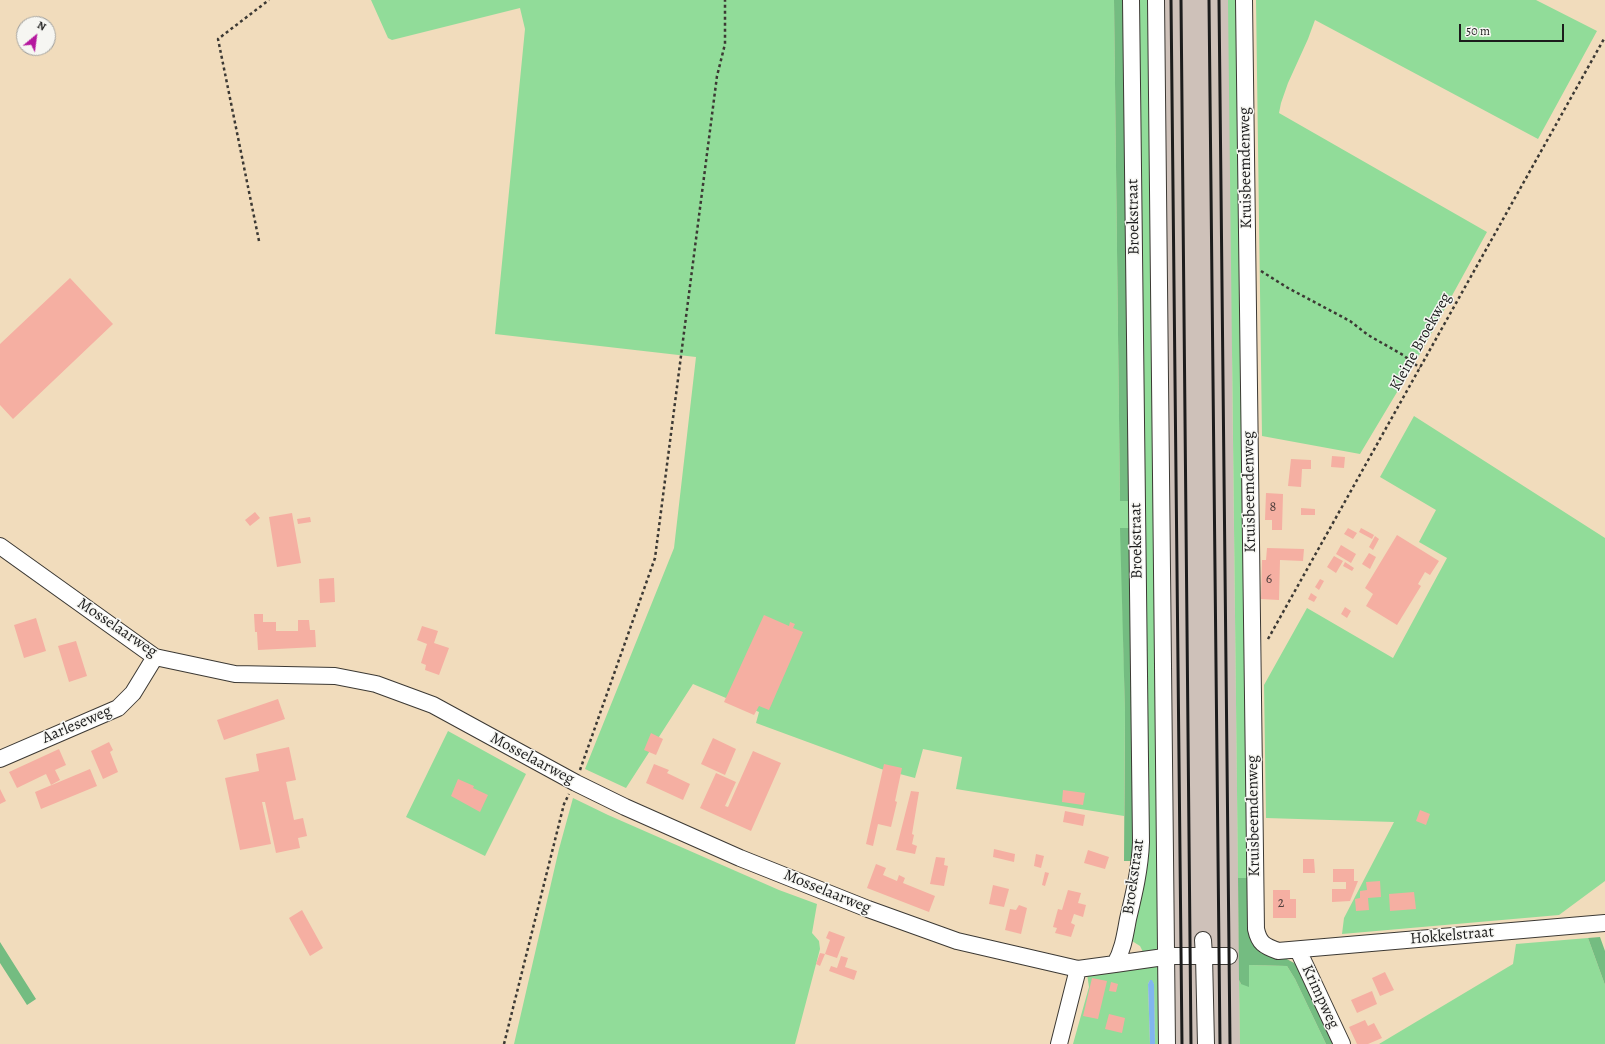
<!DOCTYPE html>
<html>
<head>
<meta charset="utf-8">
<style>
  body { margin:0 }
  #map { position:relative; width:1605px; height:1044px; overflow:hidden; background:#f1dcbc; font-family:Alegreya,serif }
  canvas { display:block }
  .north { position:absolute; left:16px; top:16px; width:40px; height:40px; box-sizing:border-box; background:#f6f6f2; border:1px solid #9f9f9c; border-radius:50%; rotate:29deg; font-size:11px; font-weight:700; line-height:16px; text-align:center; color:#1c1c1c }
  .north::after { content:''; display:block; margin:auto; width:14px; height:18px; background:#b5179e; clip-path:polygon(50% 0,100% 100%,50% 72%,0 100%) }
  .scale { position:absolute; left:1459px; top:24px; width:105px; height:18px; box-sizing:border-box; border:2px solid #1c1c1c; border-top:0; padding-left:5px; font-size:12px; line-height:14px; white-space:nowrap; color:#1c1c1c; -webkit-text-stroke:3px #f6f6f2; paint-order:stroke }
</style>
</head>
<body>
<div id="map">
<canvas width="1605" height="1044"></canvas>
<div class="north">N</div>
<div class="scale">50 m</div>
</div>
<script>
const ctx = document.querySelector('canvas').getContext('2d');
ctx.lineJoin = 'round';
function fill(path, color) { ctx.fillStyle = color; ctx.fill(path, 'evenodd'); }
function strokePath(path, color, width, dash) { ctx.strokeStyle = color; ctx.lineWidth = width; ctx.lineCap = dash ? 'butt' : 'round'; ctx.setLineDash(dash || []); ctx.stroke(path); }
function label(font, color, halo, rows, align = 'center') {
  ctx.font = font + ' Alegreya,serif'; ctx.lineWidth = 3; ctx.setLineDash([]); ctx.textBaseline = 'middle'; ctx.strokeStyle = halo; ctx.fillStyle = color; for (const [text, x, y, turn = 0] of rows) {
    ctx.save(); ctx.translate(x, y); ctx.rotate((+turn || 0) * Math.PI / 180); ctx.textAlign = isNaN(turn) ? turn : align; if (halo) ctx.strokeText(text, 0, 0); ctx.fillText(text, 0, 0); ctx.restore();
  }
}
const industrial = new Path2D(`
  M1137,0h100l-5,362 8,682h-85l-1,-60 -4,-4 -1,2z`);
const green = new Path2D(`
  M371,0h743l6,500 9,1 5,27h-13l4,185 -1,103 -168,-27 6,-32 -39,-8 -8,29 -34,-9 -125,-46 3,-11 -66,-28 -67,104 -41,-19 89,-221 22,-191 -201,-23 30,-305 -5,-21 -128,32 -4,-2z
  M1134,0h30l7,952 -27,2 -4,-8 -8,-5 4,-17v-11z
  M1228,0h12l10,878h-12z
  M1256,0h280l61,31 -59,108 -223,-119 -7,19 -20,44 -7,20 -2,10 208,119 -66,120 -61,102 -98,-18z
  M1414,416l191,122v343l-46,34 -217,19 2,-16 50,-96 -128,-4 -2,-133 43,-77 86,50 54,-100 -28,-16 17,-32 -56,-33z
  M448,731l78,43 -41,82 -79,-39z
  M573,798l35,17 171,75 38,14 -5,29 7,8 1,8 -25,95h-281l45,-195z
  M1588,938l17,47v59h-226l134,-80 3,-20z
  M1165,963l7,81h-17l-1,-60 -4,-4 -2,4 2,60h-77l16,-57 -2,-13z
  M1249,965l38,1 8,13 31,65h-86l-1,-64 2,4z`);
const forest = new Path2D(`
  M1114,0h9l6,501h-9z
  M1120,528h14l-1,333h-9l1,-148z
  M1238,878h12l2,53 31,26 13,7 41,80h-11l-31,-65 -8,-13 -38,-1v22l-8,-3 -2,-4z
  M1600,937l5,14v34l-17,-47z
  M0,942l36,57 -9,6 -27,-42z`);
const water = new Path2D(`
  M1150,980h2l2,4 1,60h-5l-2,-60z`);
const building = new Path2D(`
  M70,278l43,46 -100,95 -13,-14v-61z
  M1332,456l13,1 -1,11 -13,-1z
  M1291,459l20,1v9h-9l-1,18 -13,-1z
  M1266,493l17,1 -1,36h-10v-10h-7z
  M1301,508l14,1v6h-14z
  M255,512l5,6 -10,8 -5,-6z
  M292,513l9,50 -24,4 -8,-50z
  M310,517l1,5 -13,2 -1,-5z
  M1348,528l9,5 -4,6 -9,-5z
  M1361,528l13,7 -2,4 -13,-7z
  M1397,535l42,26 -9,14 -5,-3 -7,12 3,2 -24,39 -31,-19 7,-12 -8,-6z
  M1375,536l4,3 -6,11 -4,-3z
  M1341,545l15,9 -5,9 -15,-9z
  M1267,548l37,1 -1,12 -23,-1 -1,40 -18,-1 1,-39h4z
  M1369,553l7,4 -6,12 -8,-5z
  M1334,556l9,5 -7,12 -9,-6z
  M1345,562l9,6 -2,3 -9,-5z
  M334,578l1,24 -15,1 -1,-24z
  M1320,579l4,2 -5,9 -4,-3z
  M1311,593l6,4 -3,5 -6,-3z
  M1345,607l6,4 -4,7 -6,-4z
  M254,614h9v8h13v9h22v-11h11l1,10h5l1,17 -58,3 -1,-18h-2z
  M764,615l25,11 1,-4 5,2 -2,4 10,4 -34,78 -10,-4 -5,9 -30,-13z
  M36,618l10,33 -22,7 -10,-33z
  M422,626l16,5 -4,12 15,5 -10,27 -14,-5 1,-5 -5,-2 6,-19 -10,-4z
  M76,641l11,35 -18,6 -11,-36z
  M278,699l7,20 -61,21 -7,-20z
  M651,733l12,6 -7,16 -12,-5z
  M713,738l23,11 -11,26 -24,-11z
  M109,742l4,8 -3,2 8,20 -15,7 -12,-28z
  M289,747l7,33 -10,2 8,38 9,-2 4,18 -9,2 2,10 -24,5 -11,-51h-3l9,42 -31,6 -15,-72 34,-7 -3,-17z
  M59,749l7,16 -11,5 5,10 -9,5 -5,-11 -29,14 -8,-16z
  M753,751l28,12 -30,68 -51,-23 16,-35 20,9 -11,24 3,1z
  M654,764l15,6 -2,3 23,11 -7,16 -37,-17z
  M884,764l18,4 -7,33 2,1 -6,25 -13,-3 -5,22 -7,-2z
  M90,769l7,17 -56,23 -6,-17z
  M458,779l16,7 -1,2 15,7 -8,17 -29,-16z
  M0,789l6,12 -6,3z
  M1063,790l22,3 -2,12 -21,-3z
  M911,791l8,1 -7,42 2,1 -2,9 5,2 -2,8 -19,-4z
  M1420,810l10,4 -4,11 -10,-4z
  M1065,811l20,4 -2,11 -20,-4z
  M994,849l21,5 -1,8 -21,-5z
  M1088,850l21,7 -4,12 -21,-6z
  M1036,854l8,2 -3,12 -7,-2z
  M936,857l9,1 -1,7 4,1 -4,20 -14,-2z
  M1303,859h11l1,14h-12z
  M876,864l10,4 -3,7 14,6 2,-6 6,3 -2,5 32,13 -6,16 -62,-24z
  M1333,869h21v12h4l-8,20 -18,1v-13h14v-7h-13z
  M1045,872l4,1 -4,13 -3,-1z
  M1380,881l1,16 -13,1 1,12 -13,1 -1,-12 5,-1v-7l7,-1 -1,-8z
  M993,885l16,4 -5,18 -15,-3z
  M1068,890l13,3 -3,10 8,2 -3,12 -9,-3 -3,9 4,2 -4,12 -16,-4 2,-5 -4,-1 5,-18 4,1z
  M1273,890h17v9h6v19h-23z
  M1414,892l2,17 -26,2 -1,-17z
  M1019,905l8,3 -6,26 -16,-4 5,-21 6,1z
  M302,910l21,38 -13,8 -21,-38z
  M829,931l16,6 -8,21 -12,-4 5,-14 -4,-2z
  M820,953l5,1 -5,12 -4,-2z
  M841,956l7,2 -3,9 12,4 -3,9 -25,-9 2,-5 6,2z
  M1385,972l9,18 -14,6 -8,-18z
  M1092,978l15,3 -9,38 -15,-3z
  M1111,982l7,2 -2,8 -7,-1z
  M1372,991l5,13 -20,9 -6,-13z
  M1109,1014l16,4 -3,15 -17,-4z
  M1365,1020l3,6 6,-3 8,15 -14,6h-11l-8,-17z`);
const path = new Path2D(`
  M259,241l-41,-202 51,-39
  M1261,271l27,17 62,33 18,14 35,20 17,13
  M1268,639l337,-602
  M580,770l75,-212 62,-482 8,-32v-44
  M504,1044l60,-240 5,-10`);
const minor = new Path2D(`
  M1156,0l11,1044
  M1244,0l12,929c3,14 8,17 22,22l327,-28
  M0,546l155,111 80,17 100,2 41,8 57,21 143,78 49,24 115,51 128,51 89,32 121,28 37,-5c8,-14 10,-29 13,-45 6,-25 12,-50 13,-77l-10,-842
  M0,759l118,-51 15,-15 22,-36
  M1203,940l1,16h25
  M1298,950l44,94
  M1115,964l56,-8h33l2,88
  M1059,1044l19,-75`);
const rail = new Path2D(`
  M1171,0l11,1044
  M1181,0l10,1044
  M1209,0l11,1044
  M1219,0l11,1044`);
const numberNames = [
  ["8",1273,508],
  ["6",1269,580],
  ["2",1281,904]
];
const streetNames = [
  ["Kruisbeemdenweg",1246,168,-91],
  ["Broekstraat",1134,217,-91],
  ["Kleine Broekweg",1421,342,-61],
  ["Kruisbeemdenweg",1250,492,-91],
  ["Broekstraat",1137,541,-91],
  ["Mosselaarweg",117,628,34],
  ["Aarleseweg",77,725,-23],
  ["Mosselaarweg",532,759,28],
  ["Kruisbeemdenweg",1254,816,-91],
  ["Broekstraat",1134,877,-82],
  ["Mosselaarweg",827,892,22],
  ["Hokkelstraat",1452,936,-5],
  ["Krimpweg",1320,997,65]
];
fill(industrial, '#cec1b9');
fill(green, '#91dc99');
fill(forest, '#74bc81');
fill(water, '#81b6ef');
fill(building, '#f5afa2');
strokePath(minor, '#3c3934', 18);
strokePath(path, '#3c3934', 2.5, [3, 3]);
strokePath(minor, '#fff', 16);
strokePath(rail, '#1c1c1c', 3);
label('14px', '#52413e', null, numberNames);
label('16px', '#1c1c1c', '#f6f6f2', streetNames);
</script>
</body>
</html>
